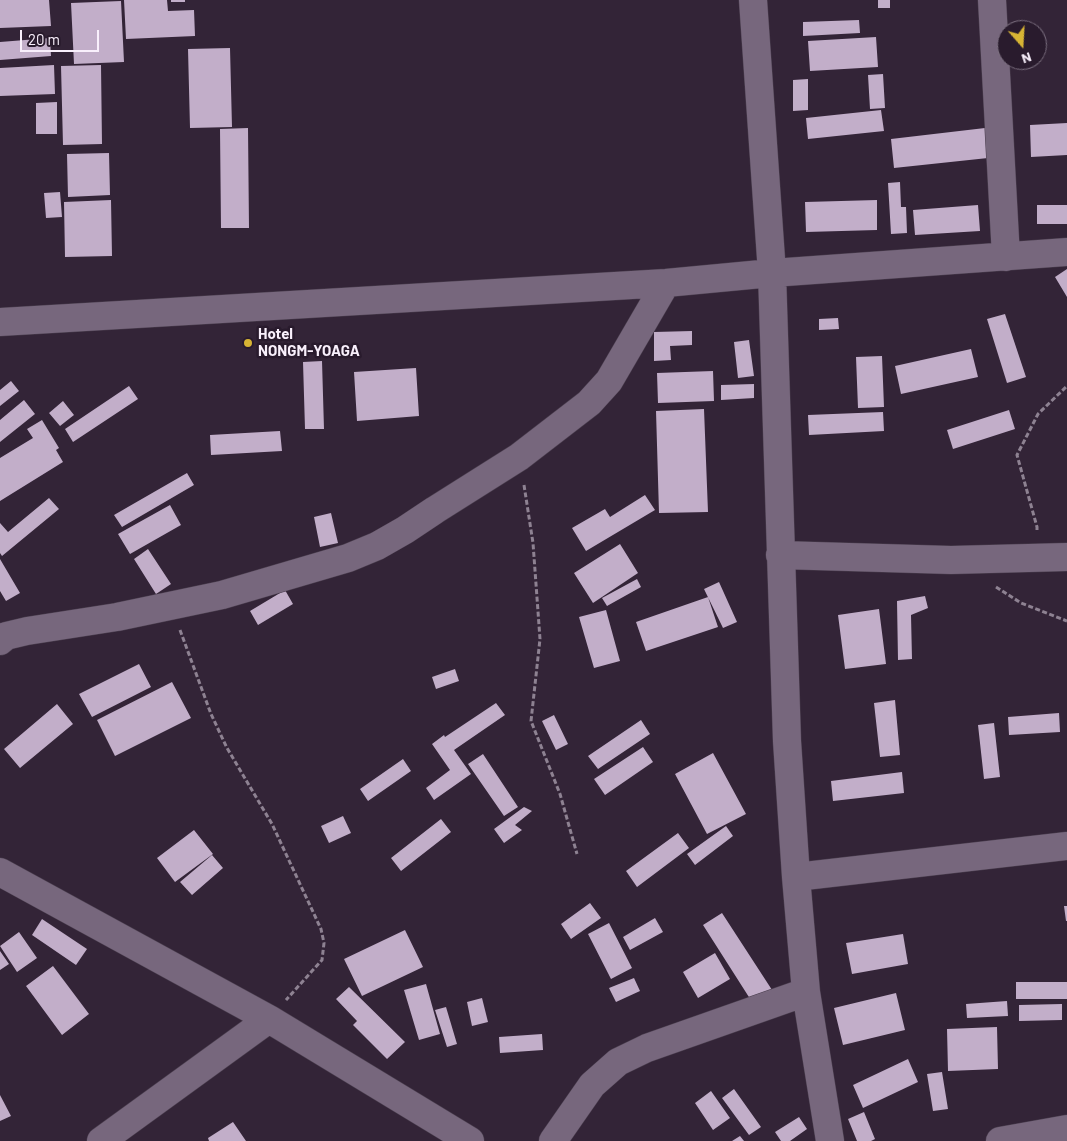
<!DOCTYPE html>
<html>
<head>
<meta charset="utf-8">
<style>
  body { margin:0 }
  #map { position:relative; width:1067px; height:1141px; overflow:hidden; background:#332437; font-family:Barlow,sans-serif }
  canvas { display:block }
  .north { position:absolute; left:997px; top:20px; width:50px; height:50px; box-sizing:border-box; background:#291b2d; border:1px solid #7c7080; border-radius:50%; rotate:161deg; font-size:14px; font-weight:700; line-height:20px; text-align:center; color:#f9f0fc }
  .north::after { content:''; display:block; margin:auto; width:18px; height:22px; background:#d7b434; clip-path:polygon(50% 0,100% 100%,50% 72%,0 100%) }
  .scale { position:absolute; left:20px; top:30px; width:79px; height:22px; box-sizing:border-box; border:2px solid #f9f0fc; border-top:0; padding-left:6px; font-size:15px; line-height:18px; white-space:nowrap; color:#f9f0fc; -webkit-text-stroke:4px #291b2d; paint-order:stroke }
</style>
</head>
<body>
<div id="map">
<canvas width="1067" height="1141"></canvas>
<div class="north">N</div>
<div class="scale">20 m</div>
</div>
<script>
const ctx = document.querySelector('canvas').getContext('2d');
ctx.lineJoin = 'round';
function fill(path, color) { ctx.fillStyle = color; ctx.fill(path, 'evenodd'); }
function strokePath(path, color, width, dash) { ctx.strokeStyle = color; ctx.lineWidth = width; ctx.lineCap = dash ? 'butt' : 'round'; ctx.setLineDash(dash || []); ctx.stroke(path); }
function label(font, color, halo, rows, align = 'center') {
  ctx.font = font + ' Barlow,sans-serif'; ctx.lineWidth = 5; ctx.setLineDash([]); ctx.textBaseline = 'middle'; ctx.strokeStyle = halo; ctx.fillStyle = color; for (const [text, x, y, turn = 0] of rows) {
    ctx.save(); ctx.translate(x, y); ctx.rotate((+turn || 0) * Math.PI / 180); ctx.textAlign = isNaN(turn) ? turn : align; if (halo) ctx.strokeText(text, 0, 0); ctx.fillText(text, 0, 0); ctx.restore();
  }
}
const building = new Path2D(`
  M0,0h49l2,26 -51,2z
  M124,0h43l1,11 26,-1 1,26 -69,3z
  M171,0h14v2h-14z
  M878,0h12v8h-12z
  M121,1l3,61 -50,2 -3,-61z
  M859,20l1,13 -57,3v-14z
  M876,37l2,30 -68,4 -2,-30z
  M50,38l1,18 -51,4v-18z
  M230,48l2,79 -42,1 -2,-79z
  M54,65l1,29 -55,2v-28z
  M101,65l1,79 -39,1 -2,-79z
  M883,74l2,34 -15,1 -2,-34z
  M808,79v31l-15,1v-31z
  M57,102v32h-21v-31z
  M881,110l3,21 -76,8 -2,-21z
  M1067,123v32l-36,2 -1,-32z
  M248,128l1,100h-28l-1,-99z
  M985,128l3,30 -94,10 -3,-29z
  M109,153l1,42 -42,2 -1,-43z
  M900,182l1,25h5l1,26 -16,1 -3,-51z
  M60,192l2,25 -16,1 -2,-25z
  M111,200l1,56 -47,1 -1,-55z
  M877,200v30l-71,2 -1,-30z
  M978,205l2,26 -65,4 -2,-25z
  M1037,205h30v19h-30z
  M1067,269v28l-12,-20z
  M1005,314l21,63 -19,6 -20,-64z
  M838,318l1,11 -20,1v-11z
  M692,331v14l-22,1 1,14 -17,1v-29z
  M749,340l5,36 -16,2 -4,-36z
  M971,349l7,28 -77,17 -6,-28z
  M882,356l2,51 -26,1 -2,-51z
  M322,361l2,68h-19l-2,-67z
  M416,368l3,48 -62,5 -3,-49z
  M713,371l1,30 -56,2 -1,-30z
  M11,381l8,10 -19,15v-16z
  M754,384v14l-33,2v-15z
  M129,386l9,13 -65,43 -8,-13z
  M24,400l11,14 -35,28v-22z
  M63,401l11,14 -14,11 -11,-13z
  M704,409l4,103 -49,1 -3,-102z
  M1009,410l6,19 -62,20 -6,-19z
  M883,412l1,19 -75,4 -1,-20z
  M42,420l17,28 -3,2 7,12 -63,39v-43l33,-20 -6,-9z
  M280,431l2,20 -71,4 -1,-20z
  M187,473l7,12 -72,42 -8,-12z
  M645,495l10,15 -69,41 -14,-23 33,-19 5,8z
  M49,498l10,11 -57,47 -2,-3v-30l8,9z
  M170,505l11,20 -51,29 -12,-20z
  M331,513l7,30 -18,4 -6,-30z
  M620,544l18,29 -45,30 -19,-30z
  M148,549l23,35 -15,10 -22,-35z
  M0,559l20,34 -14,8 -6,-10z
  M637,579l4,8 -34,19 -5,-8z
  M719,582l18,40 -14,6 -19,-39z
  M285,590l8,14 -35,21 -8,-14z
  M925,596l3,12 -17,7 1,44 -14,1 -1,-59z
  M708,597l10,30 -72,24 -10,-29z
  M879,609l7,55 -41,5 -7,-54z
  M606,610l14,51 -26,7 -15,-51z
  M139,664l12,23 -59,30 -13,-23z
  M455,669l4,12 -23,8 -4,-12z
  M172,682l19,36 -76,38 -18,-36z
  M895,700l5,55 -20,2 -6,-54z
  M496,703l9,12 -51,35 17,24 -37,26 -8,-12 24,-18 -18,-26 12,-9 1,2z
  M57,704l16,20 -53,44 -16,-19z
  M1059,713l1,19 -51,3 -1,-18z
  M554,715l14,29 -12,6 -14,-29z
  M641,720l9,14 -52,35 -10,-13z
  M994,723l6,54 -16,2 -6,-54z
  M643,747l10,15 -48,33 -11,-16z
  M713,753l33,61 -39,20 -32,-60z
  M483,754l35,53 -14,9 -36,-52z
  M403,759l8,12 -43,30 -8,-12z
  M902,772l2,21 -71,8 -2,-20z
  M524,807l8,4 -17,14 7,5 -18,13 -10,-14z
  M343,816l8,17 -22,10 -8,-17z
  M441,819l10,13 -50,39 -10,-13z
  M726,826l7,10 -38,29 -8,-11z
  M194,830l19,24 -38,28 -18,-24z
  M678,833l11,15 -52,39 -11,-16z
  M212,855l11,13 -31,27 -12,-13z
  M590,903l11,15 -30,21 -10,-15z
  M1064,906h3v15h-1z
  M722,913l52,80 -20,12 -51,-80z
  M655,918l8,14 -33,18 -7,-13z
  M42,919l45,30 -11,16 -44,-30z
  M609,923l23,45 -21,11 -23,-45z
  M405,930l18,37 -61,29 -18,-37z
  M19,932l18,26 -20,14 -17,-26z
  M903,934l5,30 -56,10 -6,-31z
  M0,951l9,13 -9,6z
  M715,953l15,26 -32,19 -15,-26z
  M53,966l36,48 -27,21 -36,-49z
  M634,978l6,13 -24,11 -7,-14z
  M1016,982h51v17h-51z
  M426,984l14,50 -21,6 -15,-50z
  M349,987l56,55 -18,17 -34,-34 4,-4 -21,-22z
  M896,993l9,37 -62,15 -9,-37z
  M482,998l6,24 -16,4 -5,-24z
  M1007,1001l1,15 -41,2 -1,-14z
  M1062,1004v16l-43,1v-16z
  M446,1007l11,37 -10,3 -12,-37z
  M997,1027l1,42 -50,2 -1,-42z
  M542,1034l1,16 -43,3 -1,-16z
  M908,1059l10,23 -55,26 -10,-23z
  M942,1072l6,37 -15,2 -6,-37z
  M734,1089l27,38 -12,8 -27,-37z
  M711,1091l19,27 -17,12 -18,-27z
  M0,1095l11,21 -11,5z
  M864,1112l11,27 -4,2h-14l-9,-22z
  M799,1117l8,12 -17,12h-9l-6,-9z
  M233,1122l13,19h-37l-1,-3z
  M740,1136l4,5h-12z`);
const path = new Path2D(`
  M524,485l9,58 7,96 -9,82 29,73 17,60
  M1037,530v-3l-20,-72 21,-41 29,-28
  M996,587l25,16 46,18
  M180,630l31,84 16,34 45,76 49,105 3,14 -2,17 -36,40`);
const minor = new Path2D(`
  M753,0l19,273 15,468 9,136 10,115 24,149
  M992,0l14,257
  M0,322l666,-39 106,-10 295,-21
  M780,555l171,5 116,-3
  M0,641l6,-5 21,-5 90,-14 105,-22 126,-37 29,-12 28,-16 30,-20 84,-53 70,-54 20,-22 57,-98
  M0,872l269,147 201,122
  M796,877l271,-31
  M101,1141l168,-122
  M553,1141l39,-56 26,-23 29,-14 159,-56
  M1000,1141l67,-12`);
const markers = [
  [248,343,5,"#d7b434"]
];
const poiNames = [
  ["Hotel",258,334],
  ["NONGM-YOAGA",258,351]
];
fill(building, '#c2aec9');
strokePath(minor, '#4b3f4f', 29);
strokePath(path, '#8e8292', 3, [5, 2.5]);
strokePath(minor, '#77677d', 28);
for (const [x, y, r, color] of markers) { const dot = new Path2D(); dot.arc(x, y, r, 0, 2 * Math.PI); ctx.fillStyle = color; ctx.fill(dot); strokePath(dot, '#291b2d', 2); }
label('bold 15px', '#f9f0fc', '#291b2d', poiNames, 'left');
</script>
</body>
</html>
